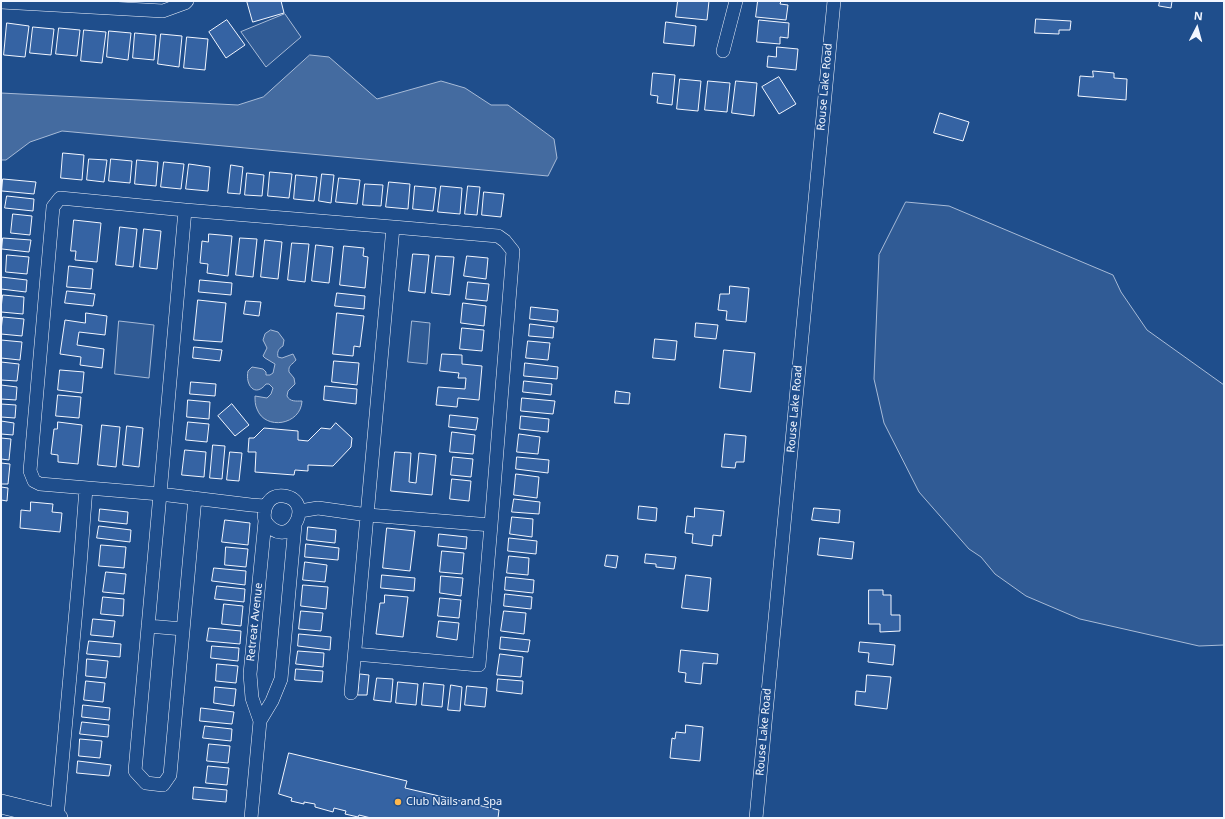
<!DOCTYPE html>
<html>
<head>
<meta charset="utf-8">
<style>
  body { margin:0 }
  #map { position:relative; width:1225px; height:819px; overflow:hidden; background:#1f4e8c; font-family:"Noto Sans",sans-serif }
  canvas { display:block }
  .frame { position:absolute; inset:0; border:2px solid #f2f6ff; pointer-events:none }
  .north { position:absolute; left:1177px; top:8px; width:40px; height:40px; -webkit-text-stroke:3px #1f4e8c; paint-order:stroke; rotate:6deg; font-size:11px; font-weight:700; line-height:16px; text-align:center; color:#f2f6ff }
  .north::after { content:''; display:block; margin:auto; width:14px; height:18px; background:#f2f6ff; clip-path:polygon(50% 0,100% 100%,50% 72%,0 100%) }
</style>
</head>
<body>
<div id="map">
<canvas width="1225" height="819"></canvas>
<div class="frame"></div>
<div class="north">N</div>
</div>
<script>
const ctx = document.querySelector('canvas').getContext('2d');
ctx.lineJoin = 'round';
function fill(path, color) { ctx.fillStyle = color; ctx.fill(path, 'evenodd'); }
function strokePath(path, color, width, dash) { ctx.strokeStyle = color; ctx.lineWidth = width; ctx.lineCap = dash ? 'butt' : 'round'; ctx.setLineDash(dash || []); ctx.stroke(path); }
function label(font, color, halo, rows, align = 'center') {
  ctx.font = font + ' "Noto Sans",sans-serif'; ctx.lineWidth = 3; ctx.setLineDash([]); ctx.textBaseline = 'middle'; ctx.strokeStyle = halo; ctx.fillStyle = color; for (const [text, x, y, turn = 0] of rows) {
    ctx.save(); ctx.translate(x, y); ctx.rotate((+turn || 0) * Math.PI / 180); ctx.textAlign = isNaN(turn) ? turn : align; if (halo) ctx.strokeText(text, 0, 0); ctx.fillText(text, 0, 0); ctx.restore();
  }
}
const built = new Path2D(`
  M285,14l16,23 -35,30 -25,-35z
  M906,202l43,4 164,69 8,17 26,38 77,55v260l-25,1 -119,-27 -54,-23 -31,-22 -14,-17 -12,-8 -50,-57 -35,-69 -10,-44 5,-124z
  M119,321l35,4 -5,53 -34,-4z
  M412,321l18,2 -3,41 -19,-2z`);
const water = new Path2D(`
  M310,55l19,2 48,42 64,-18 24,7 26,17h17l46,34 3,19 -9,18 -486,-45 -32,11 -24,18h-5v-67l237,12 25,-8z
  M271,330l7,2 6,8 -1,6c-5,3 -6,6 -5,11l4,1 11,-4 3,6c-4,5 -8,5 -7,12l5,6 1,6 -7,7 -1,5c3,6 9,5 15,5 -1,24 -37,30 -45,8 -2,-4 -2,-9 -2,-13l12,2 4,-4 2,-6 -4,-4h-3c-11,14 -21,1 -18,-13l4,-4 6,1 5,1 3,3v3h4l3,-2 2,-9 -10,-6 -2,-2 4,-8 -4,-8 2,-6z`);
const building = new Path2D(`
  M247,1h34l3,12 -31,9z
  M678,1h31l-2,19 -31,-3z
  M758,1h23l-1,3 8,1 -2,15 -30,-3z
  M1160,1h12l-1,7 -12,-2z
  M1036,19l35,2 -1,9h-11v4l-24,-1z
  M227,20l18,25 -19,13 -17,-26z
  M759,20l30,3 -1,15 -8,-1v7l-23,-2z
  M666,22l30,4 -2,20 -30,-3z
  M7,23l22,3 -4,31 -21,-2z
  M33,27l21,2 -3,26 -21,-2z
  M59,28l21,2 -3,26 -21,-2z
  M84,30l22,2 -4,31 -21,-2z
  M109,31l22,2 -3,27 -21,-3z
  M135,33l21,2 -2,25 -21,-2z
  M161,34l21,2 -3,31 -21,-3z
  M187,37l21,2 -3,31 -21,-2z
  M777,47l21,2 -2,21 -29,-3 1,-11 8,1z
  M1093,71l21,2v5l13,1 -1,21 -48,-4 2,-20 13,1z
  M653,73l22,2 -3,30 -15,-2 1,-7 -7,-1z
  M779,77l17,27 -17,10 -17,-27z
  M680,79l21,2 -3,30 -21,-2z
  M708,81l22,2 -3,29 -22,-2z
  M736,81l21,2 -3,33 -22,-3z
  M940,113l29,9 -6,19 -29,-8z
  M63,153l21,2 -2,25 -21,-2z
  M89,159l18,1 -3,22 -17,-2z
  M111,159l21,2 -2,22 -21,-2z
  M137,160l21,2 -2,24 -21,-2z
  M164,162l20,2 -3,25 -20,-2z
  M189,164l21,3 -2,24 -22,-2z
  M231,165l12,2 -3,27 -12,-1z
  M270,172l22,2 -3,24 -21,-2z
  M247,173l17,2 -2,21 -17,-1z
  M322,174l12,1 -3,28 -12,-2z
  M296,175l21,2 -3,24 -20,-2z
  M339,178l21,2 -3,24 -21,-2z
  M3,179l33,3 -2,12 -32,-3z
  M389,182l21,2 -2,25 -22,-2z
  M365,184l18,1 -2,21 -18,-1z
  M415,186l21,2 -3,23 -20,-2z
  M441,186l21,2 -2,26 -22,-2z
  M468,186l12,1 -3,28 -12,-1z
  M484,192l20,2 -3,23 -19,-2z
  M7,196l27,3 -1,12 -28,-3z
  M13,214l19,2 -2,19 -19,-2z
  M74,220l27,3 -4,39 -22,-2 1,-9h-5z
  M120,227l17,2 -4,38 -17,-2z
  M144,229l17,2 -4,38 -17,-2z
  M209,234l23,2 -4,40 -21,-3 1,-9 -8,-1 2,-22 6,1z
  M3,238l28,2 -2,12 -27,-3z
  M240,238l17,1 -4,38 -17,-2z
  M265,240l17,2 -4,37 -17,-2z
  M292,243l17,1 -4,38 -17,-2z
  M316,245l17,2 -4,36 -17,-2z
  M344,246l20,2 -1,8 5,1 -3,31 -25,-3z
  M413,254l16,1 -4,38 -16,-2z
  M7,255l22,2 -2,17 -21,-2z
  M436,256l18,1 -4,38 -18,-2z
  M467,256l21,2 -2,21 -22,-3z
  M69,266l24,3 -2,20 -24,-2z
  M1,277l26,3 -1,12 -25,-3z
  M200,280l32,3 -1,12 -32,-3z
  M468,282l21,2 -2,17 -21,-2z
  M730,286l19,2 -3,34 -20,-2 1,-9 -9,-1 2,-16h9z
  M67,291l28,3 -2,12 -28,-3z
  M337,293l28,3 -1,13 -29,-3z
  M3,295l21,2 -1,17 -22,-2z
  M198,300l28,3 -4,39 -28,-2z
  M246,301l15,1 -2,14 -15,-2z
  M463,303l23,3 -2,20 -23,-3z
  M531,307l27,3 -1,12 -27,-3z
  M86,313l21,3 -2,19 -26,-3 -2,13 27,4 -2,19 -22,-3 1,-8 -21,-3 5,-34 20,3z
  M337,313l27,3 -4,31 -6,-1 -1,10 -20,-2z
  M3,317l21,2 -2,17 -21,-2z
  M696,323l22,2 -2,14 -21,-2z
  M530,324l24,3 -1,11 -24,-2z
  M462,328l22,2 -2,21 -22,-2z
  M655,339l22,2 -2,19 -22,-2z
  M1,340l21,2 -2,18 -19,-2z
  M528,341l22,2 -2,17 -22,-2z
  M194,347l28,3 -2,11 -27,-3z
  M724,350l31,3 -4,39 -31,-4z
  M442,354l20,1v9l20,2 -3,34 -21,-2 -1,9 -21,-2 2,-18 27,2 1,-11h-8l1,-5 -19,-2z
  M334,361l25,2 -2,22 -25,-3z
  M1,362l18,2 -2,17 -16,-1z
  M525,363l33,4 -1,12 -33,-3z
  M60,370l24,2 -2,21 -24,-3z
  M524,381l28,3 -1,11 -28,-3z
  M191,382l25,2 -1,12 -25,-2z
  M1,385l16,2 -1,13 -15,-1z
  M325,386l32,3 -1,15 -32,-4z
  M616,391l14,2 -1,11 -14,-1z
  M58,395l23,2 -2,21 -23,-2z
  M522,398l33,3 -2,13 -32,-3z
  M188,400l22,2 -1,17 -22,-2z
  M1,404l15,1 -1,13 -14,-1z
  M232,404l17,21 -14,11 -17,-20z
  M450,415l28,3 -2,12 -27,-3z
  M521,416l28,3 -1,13 -28,-3z
  M1,421l13,2 -1,12 -12,-1z
  M58,422l24,3 -4,39 -20,-2v-7l-7,-1 3,-25h3z
  M188,422l21,2 -2,18 -21,-2z
  M336,423l16,15 -1,9 -18,19 -25,-1v6l-13,-1 -1,5 -39,-3 1,-20h-8l1,-14h5l10,-10 34,3v9l10,1 13,-13 9,1z
  M102,425l18,2 -4,40 -18,-2z
  M127,426l16,2 -4,39 -16,-2z
  M452,432l23,3 -2,19 -23,-2z
  M519,434l21,3 -2,17 -21,-2z
  M725,434l21,2 -2,26h-8l-1,6 -13,-1z
  M1,438l10,1 -2,21 -8,-1z
  M213,445l12,1 -3,33 -12,-1z
  M185,450l21,2 -2,25 -22,-2z
  M230,452l12,1 -3,28 -12,-1z
  M395,452l16,1 -2,29 7,1 3,-30 17,2 -4,40 -41,-4z
  M453,457l20,2 -2,18 -20,-2z
  M517,457l32,3 -1,13 -32,-4z
  M1,463l9,1 -2,20h-7z
  M516,474l23,3 -2,21 -23,-3z
  M452,479l19,2 -2,20 -19,-2z
  M1,487l7,1 -1,13 -6,-1z
  M514,499l26,3 -1,12 -27,-2z
  M31,502l22,2 -1,8 10,1 -2,19 -40,-4 1,-18 9,1z
  M639,506l18,2 -1,13 -18,-2z
  M695,508l29,3 -3,25 -8,-1 -1,11 -20,-3 1,-9 -8,-1 2,-17 7,1z
  M814,508l26,2 -1,13 -27,-3z
  M100,509l28,3 -1,12 -28,-3z
  M512,517l21,2 -1,18 -22,-3z
  M225,520l25,3 -2,22 -26,-3z
  M99,526l32,4 -1,12 -33,-4z
  M308,527l28,3 -1,13 -28,-3z
  M387,528l28,3 -5,40 -27,-3z
  M439,534l28,3 -1,12 -28,-3z
  M509,538l28,3 -1,13 -28,-3z
  M820,538l34,4 -2,17 -34,-4z
  M306,544l33,4 -1,12 -33,-3z
  M101,545l25,2 -2,21 -25,-2z
  M226,547l22,2 -2,18 -21,-2z
  M442,551l22,2 -2,21 -22,-2z
  M646,554l30,3 -2,12 -18,-2v-3l-11,-1z
  M607,555l11,1 -2,12 -11,-2z
  M509,556l20,2 -1,17 -21,-2z
  M305,562l22,3 -2,17 -22,-2z
  M214,568l32,3 -1,14 -33,-4z
  M106,572l20,2 -2,20 -21,-2z
  M382,575l33,3 -1,13 -33,-3z
  M686,575l25,3 -3,33 -26,-3z
  M441,576l22,2 -2,18 -21,-3z
  M506,577l28,3 -1,13 -28,-3z
  M303,585l25,2 -2,22 -25,-3z
  M217,586l28,3 -1,13 -29,-3z
  M869,590h14v5h8v20h9v16l-20,1v-8h-11z
  M505,594l27,3 -1,12 -27,-3z
  M385,595l23,2 -5,40 -27,-3 4,-31h4z
  M103,597l21,2 -1,17 -22,-2z
  M440,598l21,2 -2,18 -21,-2z
  M224,604l19,2 -2,20 -19,-2z
  M301,611l22,2 -2,18 -22,-2z
  M504,611l22,2 -2,21 -23,-3z
  M93,619l22,2 -2,16 -22,-2z
  M439,621l20,2 -2,17 -20,-3z
  M209,628l32,3 -1,13 -33,-3z
  M299,634l32,3 -1,13 -32,-4z
  M501,637l29,3 -2,12 -28,-3z
  M89,641l32,3 -1,13 -33,-3z
  M860,642l35,3 -2,20 -25,-3 1,-9 -10,-1z
  M212,646l27,2 -1,13 -27,-3z
  M681,650l37,4 -1,10 -14,-1 -2,21 -16,-2 1,-9 -7,-1z
  M298,651l26,2 -1,14 -27,-3z
  M500,654l23,3 -2,20 -24,-2z
  M87,659l21,2 -2,17 -20,-2z
  M217,664l21,2 -2,17 -20,-2z
  M296,669l27,2 -1,11 -27,-2z
  M360,674l9,1 -2,20h-9z
  M867,675l24,2 -4,32 -32,-4 1,-14 9,1z
  M377,678l16,1 -2,23 -17,-2z
  M498,679l25,2 -1,13 -25,-3z
  M86,681l19,2 -2,19 -19,-2z
  M398,682l20,2 -2,21 -20,-2z
  M424,683l20,2 -2,22 -20,-2z
  M451,685l11,2 -2,24 -12,-1z
  M467,686l20,2 -2,19 -20,-2z
  M215,687l21,2 -2,17 -20,-3z
  M83,705l27,3 -1,12 -27,-3z
  M201,708l33,4 -2,12 -32,-3z
  M82,722l27,3 -1,12 -28,-3z
  M686,725l17,2 -3,34 -30,-3 2,-20 3,1 1,-7 9,1z
  M205,726l27,3 -1,12 -28,-3z
  M80,739l22,2 -2,17 -21,-2z
  M209,744l21,2 -2,17 -21,-2z
  M289,753l118,28 -2,7 94,22 -1,8h-127l-12,-3 -1,2 -13,-3 1,-3 -12,-3 -1,4 -18,-5v-3l-11,-2v2l-13,-3 1,-3 -13,-4z
  M78,761l33,4 -2,11 -32,-3z
  M208,766l21,2 -2,17 -21,-2z
  M194,787l33,3 -1,12 -33,-3z`);
const minor = new Path2D(`
  M1,2l162,9 22,-8 2,-2
  M723,51l13,-50
  M185,210l-125,-12 -7,9 -23,264 4,10 6,3 120,10 25,-284 208,17 -42,466
  M393,227l105,9 7,5 8,10 -22,274
  M195,498l-25,277 -7,10 -17,-2 -11,-12 25,-277 91,11 14,1
  M300,511l18,-3 50,7 123,10 -12,140 -124,-11
  M148,626l35,3
  M260,721l12,-20 9,-22 14,-154
  M57,818l23,-252 6,-78
  M251,818l9,-97 -8,-23 -2,-24 15,-153c-3,-13 4,-27 19,-25 33,5 4,59 -19,25
  M756,818l78,-817`);
const highway = new Path2D(`
  M1,804l57,14`);
const markers = [
  [398,802,4,"#ffb74d"]
];
const streetNames = [
  ["Rouse Lake Road",825,87,-85],
  ["Rouse Lake Road",795,409,-85],
  ["Retreat Avenue",255,622,-84],
  ["Rouse Lake Road",764,732,-85]
];
const poiNames = [
  ["Club Nails and Spa",406,802]
];
fill(built, '#305b95');
strokePath(built, '#a8bbd7', 1);
fill(water, '#446ba0');
strokePath(water, '#a8bbd7', 1);
fill(building, '#3563a3');
strokePath(building, '#f2f6ff', 1);
strokePath(minor, '#f2f6ff', 14);
strokePath(highway, '#f2f6ff', 20);
strokePath(minor, '#1f4e8c', 13);
strokePath(highway, '#1f4e8c', 19);
for (const [x, y, r, color] of markers) { const dot = new Path2D(); dot.arc(x, y, r, 0, 2 * Math.PI); ctx.fillStyle = color; ctx.fill(dot); strokePath(dot, '#1f4e8c', 1.5); }
label('11px', '#f2f6ff', '#1f4e8c', streetNames);
label('11px', '#f2f6ff', '#1f4e8c', poiNames, 'left');
</script>
</body>
</html>
